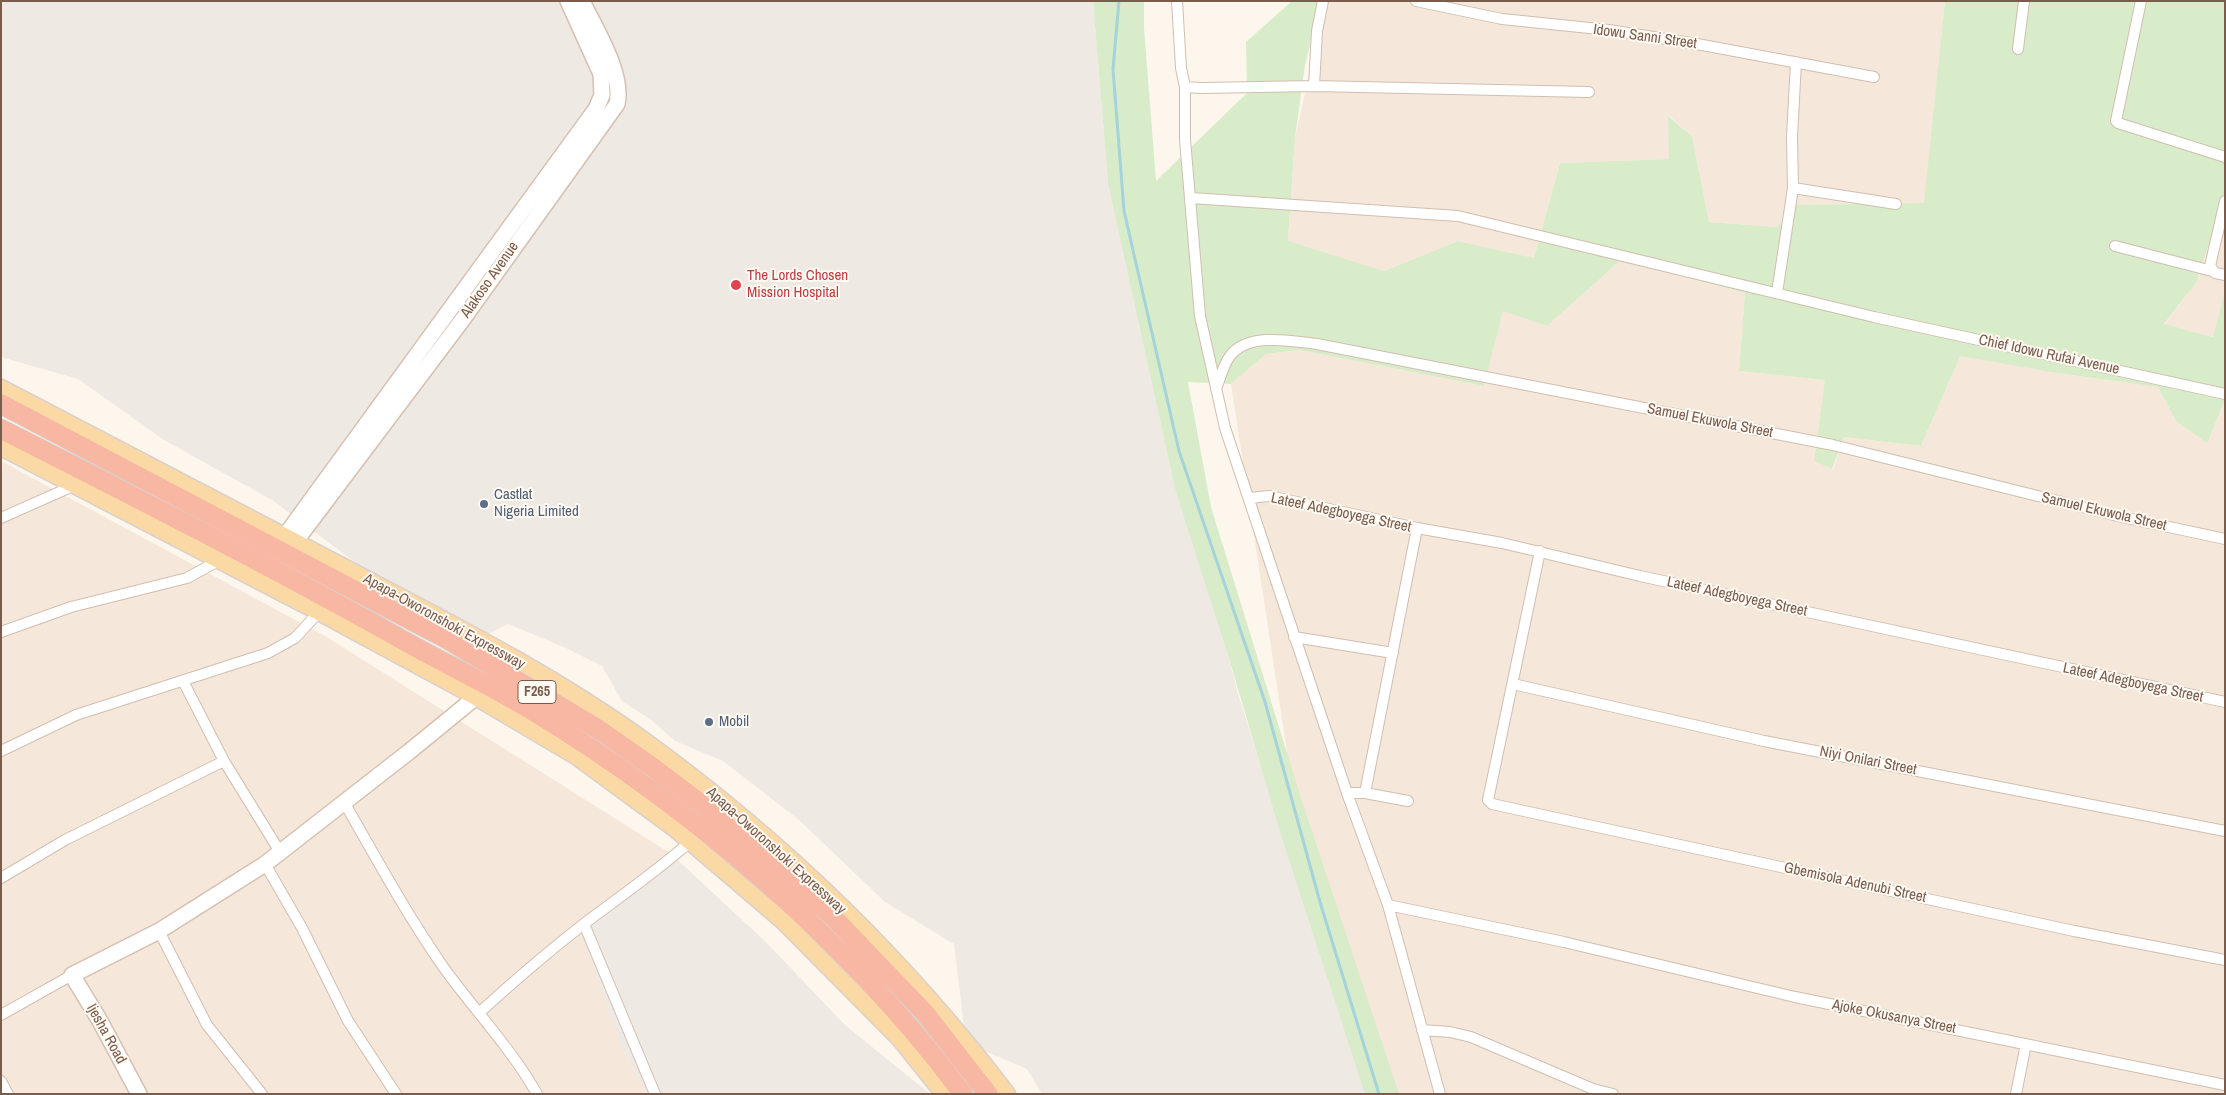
<!DOCTYPE html>
<html>
<head>
<meta charset="utf-8">
<style>
  body { margin:0 }
  #map { position:relative; width:2226px; height:1095px; overflow:hidden; background:#fdf6ec; font-family:"Archivo Narrow",sans-serif }
  canvas { display:block }
  .frame { position:absolute; inset:0; border:2px solid #7a5c4d; pointer-events:none }
</style>
</head>
<body>
<div id="map">
<canvas width="2226" height="1095"></canvas>
<div class="frame"></div>
</div>
<script>
const ctx = document.querySelector('canvas').getContext('2d');
ctx.lineJoin = 'round';
function fill(path, color) { ctx.fillStyle = color; ctx.fill(path, 'evenodd'); }
function strokePath(path, color, width, dash) { ctx.strokeStyle = color; ctx.lineWidth = width; ctx.lineCap = dash ? 'butt' : 'round'; ctx.setLineDash(dash || []); ctx.stroke(path); }
function label(font, color, halo, rows, align = 'center') {
  ctx.font = font + ' "Archivo Narrow",sans-serif'; ctx.lineWidth = 4; ctx.setLineDash([]); ctx.textBaseline = 'middle'; ctx.strokeStyle = halo; ctx.fillStyle = color; for (const [text, x, y, turn = 0] of rows) {
    ctx.save(); ctx.translate(x, y); ctx.rotate((+turn || 0) * Math.PI / 180); ctx.textAlign = isNaN(turn) ? turn : align; if (halo) ctx.strokeText(text, 0, 0); ctx.fillText(text, 0, 0); ctx.restore();
  }
}
const residential = new Path2D(`
  M1325,1h620l-20,202 -128,2 -20,22 -68,-5 -17,-86 -23,-20 1,43 -110,4 -26,95 -76,-17 -74,30 -96,-29 7,-104z
  M2225,221v69l-11,47 -50,-12 32,-42 17,-52z
  M1621,260l124,33 -6,78 87,9 -12,81 19,8 11,-32 77,9 39,-91 97,18 101,14 18,34 31,21 18,-42v694h-886l-108,-710 35,-30 33,-4 185,36 19,-76 44,16z
  M1,461l324,175 345,217 -47,197 24,44h-646z`);
const industrial = new Path2D(`
  M1,1h1092l15,182 130,511 127,400h-323l-15,-25 -61,-26 -12,-99 -69,-42 -86,-82 -76,-59 -48,-20 -25,-22 -28,-18 -20,-35 -36,-18 -58,-24 -30,15 -106,-64 -100,-75 -108,-60 -86,-61 -77,-22z
  M670,853l97,90 78,82 85,69h-283l-24,-44 -42,-117z`);
const green = new Path2D(`
  M1093,1h51v27l12,153 91,-88 -1,-51 46,-41h29l-16,64 -10,73 -7,103 96,30 74,-30 76,17 26,-95 109,-4 -1,-43 24,20 17,86 68,5 20,-22 127,-2 21,-202h280v220l-12,10 -17,52 -32,41 49,13 12,-47v110l-18,43 -31,-22 -18,-34 -101,-14 -97,-17 -39,90 -77,-9 -12,32 -18,-8 11,-81 -86,-9 6,-78 -124,-33 -74,66 -44,-15 -19,75 -185,-36 -33,4 -35,30 -43,-2 23,125 89,288 99,299h-34l-84,-259 -53,-180 -52,-163 -68,-309z`);
const stream = new Path2D(`
  M1119,1l-6,68 11,142 55,240 86,251 55,200 59,192`);
const street = new Path2D(`
  M1177,1l4,67 4,19v53l15,176 25,112 122,365 41,112 52,189
  M1416,1l86,18 107,11 88,14 177,33
  M2141,1l-25,120 2,2 107,34
  M2018,49l6,-48
  M1314,86l3,-55 6,-30
  M1185,87l16,1 113,-2 275,6
  M1793,188l103,16
  M1191,198l267,18 416,101 351,77
  M2225,201l-15,65 5,7 10,2
  M2115,246l97,25
  M1777,293l16,-105 -1,-51 4,-75
  M1216,389c4,-10 7,-24 14,-33 18,-24 62,-15 87,-12l516,101 289,72 103,22
  M1249,498l20,-2 148,32 85,15 138,33 585,126
  M1,518l72,-32
  M1540,551l-52,249 4,4 582,127 151,29
  M1,632l70,-25 116,-29 33,-18
  M1294,637l99,16
  M183,681l41,80 56,91
  M1513,684l251,57 461,90
  M1,751l75,-36 192,-62 27,-15 24,-26
  M1347,793h18l52,-265
  M1365,793l43,8
  M344,802c32,56 63,113 100,166 31,43 67,80 93,126
  M265,864l37,64 46,93 48,73
  M1,878l64,-38 159,-79
  M1388,905l176,37 231,55 430,88
  M584,924l71,170
  M159,931l48,94 55,69
  M480,1012c34,-31 69,-61 105,-89 36,-27 72,-52 106,-82
  M1,1015l71,-40
  M1422,1030l28,2 21,5 122,52 20,5
  M1,1081l7,13
  M2016,1094l10,-50`);
const secondary = new Path2D(`
  M285,536l311,-427 6,-14 -1,-21 -33,-73
  M295,542l168,-223 154,-215c7,-30 -22,-76 -35,-103
  M139,1094l-39,-73 -28,-46 87,-44 106,-67 145,-113 66,-54`);
const primary = new Path2D(`
  M1,388c118,61 236,123 354,185 99,52 200,103 291,169 136,99 259,218 361,352
  M1,447l318,165 157,85 100,59 98,72 109,93 117,118 44,55`);
const highway = new Path2D(`
  M1,404l446,235 151,90 53,37 53,40 128,110 93,97 63,81
  M1,429c136,69 272,138 405,213 41,23 84,43 125,68 163,99 317,230 432,384`);
const markers = [
  [736,285,6,"#e0444e"],
  [484,504,5,"#5c6f8a"],
  [709,722,5,"#5c6f8a"]
];
const shields = [
  [537,692,38]
];
const shieldNames = [
  ["F265",537,692]
];
const streetNames = [
  ["Idowu Sanni Street",1645,37,8],
  ["Alakoso Avenue",490,280,-55],
  ["Chief Idowu Rufai Avenue",2049,355,12],
  ["Samuel Ekuwola Street",1710,421,11],
  ["Samuel Ekuwola Street",2104,512,13],
  ["Lateef Adegboyega Street",1341,513,12],
  ["Lateef Adegboyega Street",1737,597,12],
  ["Apapa-Oworonshoki Expressway",444,622,29],
  ["Lateef Adegboyega Street",2133,683,12],
  ["Niyi Onilari Street",1868,761,11],
  ["Apapa-Oworonshoki Expressway",776,851,42],
  ["Gbemisola Adenubi Street",1855,883,12],
  ["Ajoke Okusanya Street",1894,1017,11],
  ["Ijesha Road",106,1034,61]
];
const healthNames = [
  ["The Lords Chosen",747,276],
  ["Mission Hospital",747,293]
];
const serviceNames = [
  ["Castlat",494,495],
  ["Nigeria Limited",494,512],
  ["Mobil",719,722]
];
fill(residential, '#f5e8da');
fill(industrial, '#efe9e4');
fill(green, '#d8ecc9');
strokePath(stream, '#a5d3da', 3);
strokePath(street, '#d1beb0', 12);
strokePath(secondary, '#d6c0b0', 18);
strokePath(primary, '#dad1cd', 19);
strokePath(highway, '#dad1cd', 21);
strokePath(street, '#fff', 10);
strokePath(secondary, '#fff', 15);
strokePath(primary, '#fbd9a5', 16);
strokePath(highway, '#f7b7a3', 19);
for (const [x, y, r, color] of markers) { const dot = new Path2D(); dot.arc(x, y, r, 0, 2 * Math.PI); ctx.fillStyle = color; ctx.fill(dot); strokePath(dot, '#fffaf3', 2); }
for (const [x, y, w] of shields) { const box = new Path2D(); box.roundRect(x - w / 2, y - 11.5, w, 23, 4); ctx.fillStyle = '#fffaf3'; ctx.fill(box); strokePath(box, '#7a5c4d', 1); }
label('bold 14px', '#7a5c4d', null, shieldNames);
label('15px', '#7a5c4d', '#fffaf3', streetNames);
label('15px', '#be3a42', '#fffaf3', healthNames, 'left');
label('15px', '#4e5e75', '#fffaf3', serviceNames, 'left');
</script>
</body>
</html>
